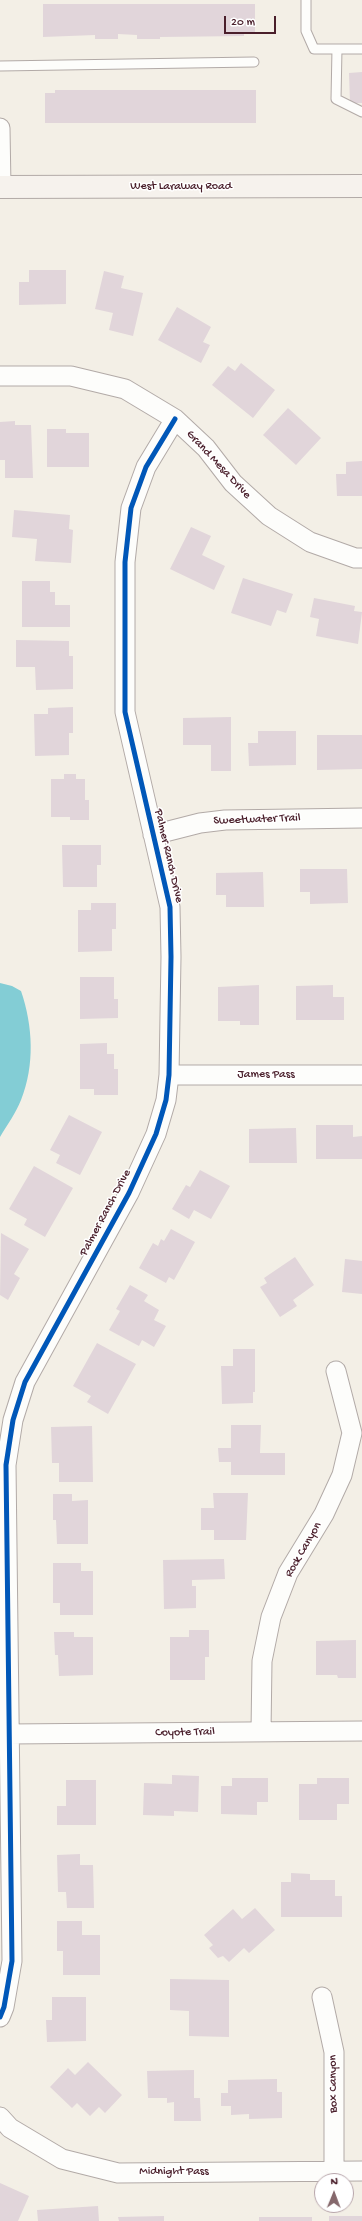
<!DOCTYPE html>
<html>
<head>
<meta charset="utf-8">
<style>
  body { margin:0 }
  #map { position:relative; width:362px; height:2221px; overflow:hidden; background:#f3efe6; font-family:"Gochi Hand",sans-serif }
  canvas { display:block }
  .north { position:absolute; left:314px; top:2173px; width:40px; height:40px; box-sizing:border-box; background:#fff; border:1px solid #b7a5aa; border-radius:50%; rotate:1deg; font-size:11px; font-weight:700; line-height:16px; text-align:center; color:#4a1f2b }
  .north::after { content:''; display:block; margin:auto; width:14px; height:18px; background:#85686c; clip-path:polygon(50% 0,100% 100%,50% 72%,0 100%) }
  .scale { position:absolute; left:224px; top:16px; width:52px; height:18px; box-sizing:border-box; border:2px solid #4a1f2b; border-top:0; padding-left:5px; font-size:12px; line-height:14px; white-space:nowrap; color:#4a1f2b; -webkit-text-stroke:3px #fff; paint-order:stroke }
</style>
</head>
<body>
<div id="map">
<canvas width="362" height="2221"></canvas>
<div class="north">N</div>
<div class="scale">20 m</div>
</div>
<script>
const ctx = document.querySelector('canvas').getContext('2d');
ctx.lineJoin = 'round';
function fill(path, color) { ctx.fillStyle = color; ctx.fill(path, 'evenodd'); }
function strokePath(path, color, width, dash) { ctx.strokeStyle = color; ctx.lineWidth = width; ctx.lineCap = dash ? 'butt' : 'round'; ctx.setLineDash(dash || []); ctx.stroke(path); }
function label(font, color, halo, rows, align = 'center') {
  ctx.font = font + ' "Gochi Hand",sans-serif'; ctx.lineWidth = 3; ctx.setLineDash([]); ctx.textBaseline = 'middle'; ctx.strokeStyle = halo; ctx.fillStyle = color; for (const [text, x, y, turn = 0] of rows) {
    ctx.save(); ctx.translate(x, y); ctx.rotate((+turn || 0) * Math.PI / 180); ctx.textAlign = isNaN(turn) ? turn : align; if (halo) ctx.strokeText(text, 0, 0); ctx.fillText(text, 0, 0); ctx.restore();
  }
}
const water = new Path2D(`
  M0,983l12,3 9,5c12,35 14,74 0,109 -5,13 -14,25 -21,37z`);
const building = new Path2D(`
  M43,4h212v29h-11v3l-84,1v2h-23v-4l-19,-1v5h-23v-4l-52,2z
  M362,72v31h-12l-1,-30z
  M55,90h201v33h-211v-30h10z
  M29,270h37v34l-47,1v-23h10z
  M104,271l20,5 -3,12 22,5 -10,43 -24,-6 4,-17 -18,-4z
  M177,307l34,20 -8,15 7,3 -9,18 -43,-23z
  M241,363l34,27 -22,28 -41,-33 16,-19 7,5z
  M288,408l33,30 -25,27 -33,-30z
  M15,421v4h16l2,53h-28v-18h-5v-38z
  M47,429h19v4h23v34h-42z
  M362,461v35h-25l-1,-22h10v-12z
  M14,510l56,5 -1,14 4,1 -2,33 -36,-2 2,-22 -25,-2z
  M191,527l20,9 -9,19 23,11 -11,24 -44,-21z
  M243,578l50,16 -7,19 -9,-3 -6,16 -40,-13z
  M22,581h28v11h5v13h15v22h-48z
  M314,598l41,8 -1,5 8,1 -4,32 -42,-8 3,-17 -9,-2z
  M16,640l53,1v15h4v33l-37,1 -1,-23h-19z
  M73,707v26h-4v22l-34,1 -1,-42h14v-6z
  M231,717v54h-20v-26h-28v-27z
  M258,731h38v34l-47,1 -1,-23h10z
  M317,735h45v34l-45,1z
  M64,774h12v5h9v21h4v20h-19v-3h-19v-38h13z
  M62,845h39v20h-4v22h-34z
  M300,869h47l1,34 -38,1v-12h-10z
  M263,872l1,35h-38v-12h-10v-22z
  M91,903h25v26h-4v22l-34,1v-42h13z
  M80,977h34v22h4v19l-38,1z
  M259,985v40h-19v-4h-22v-34z
  M333,985v12h11v23h-48v-34z
  M107,1043v11h7v15h4v26h-24v-6h-14v-45z
  M69,1115l33,17 -22,43 -24,-12 4,-8 -10,-5z
  M316,1125h37v12l9,-1v23h-46z
  M296,1128l1,35h-48v-34z
  M34,1166l39,22 -28,49 -21,-12 3,-6 -18,-10z
  M200,1170l30,16 -19,33 -17,-9 -5,9 -17,-10 14,-24 4,2z
  M171,1229l24,13 -21,38 -5,-3 -3,6 -27,-15 14,-25 5,3 3,-7 3,2z
  M1,1233l28,16 -15,25 6,4 -12,22 -8,-5z
  M295,1257l19,28 -21,15 4,6 -17,11 -20,-30 7,-4 -3,-5z
  M345,1259l17,2v33l-20,-2z
  M130,1285l18,10 -4,6 15,9 -5,10 12,6 -12,21 -12,-7 -3,6 -30,-16 11,-19 -4,-2z
  M97,1343l39,21 -28,50 -21,-12 4,-6 -18,-10z
  M233,1349h22v43h-2v11l-31,1 -1,-38h12z
  M231,1425h30l-1,28h25v22h-54v-13h-12l-1,-14h13z
  M92,1426l1,56h-34v-19h-7l-1,-36z
  M213,1493h35l-2,47h-32v-10h-13v-22h13z
  M53,1494h19v7l16,-1v44h-31l-1,-24h-3z
  M224,1559l1,20 -33,1v6h4v22l-32,1 -1,-49z
  M53,1563h28v8h12v44h-33v-12h-7z
  M189,1630h20v27h-4v23h-35v-43h19z
  M54,1632h20v5h19v38l-34,1 -1,-21h-3z
  M356,1640v38h-18l-1,-3h-21v-34z
  M172,1775l27,1 -1,36 -24,-1v5l-31,-1 1,-32 28,1z
  M232,1778h36v24h-11v13l-36,-1v-28h11z
  M317,1778h32v26h-12v16h-38v-36h18z
  M66,1780h30v45h-39v-19h9z
  M80,1854v11h13l1,43h-27l-1,-16h-8l-1,-37z
  M291,1873l19,1v6h25v16h7v21h-61v-35h10z
  M255,1908l20,22 -26,23 -5,-5 -15,14 -6,-6 -5,2 -9,-10 4,-3 -9,-10 29,-26 9,10z
  M57,1921h25v14h18v40h-37v-24h-6z
  M170,1979l59,1v57l-40,-1v-25l-19,-1z
  M52,1997h34v44l-39,1 -1,-22h6z
  M88,2062l34,33 -17,18 -6,-6 -9,9 -13,-13 -5,5 -22,-21 18,-19 7,7z
  M194,2070v28h6l1,23h-27v-19l-7,1v-5h-19l-1,-27z
  M277,2079v13h5v26l-33,1v-5l-18,1v-9h-10v-13h7v-13z
  M0,2183l29,13 -11,25h-18z
  M98,2206l1,15h-61l-1,-11z
  M164,2216v5h-45l-1,-4z
  M329,2216h33v5h-33z
  M259,2217h53v4h-53z`);
const service = new Path2D(`
  M306,0v31l8,18h48
  M337,49l-1,50 26,13
  M0,66l254,-4`);
const minor = new Path2D(`
  M0,128l1,59
  M0,376h71l54,13 50,30 31,29 27,35 36,33 41,26 45,16h7
  M153,835l47,-12 25,-3 137,-2
  M169,1075h193
  M261,1732l1,-71 9,-44 17,-44 36,-59 18,-39 10,-42 -16,-62
  M9,1734l353,-3
  M322,1997l12,55v120
  M0,2017l4,-10 8,-46 -6,-496 7,-45 12,-38 104,-189 27,-59 10,-34 3,-25 2,-118 -1,-50 -45,-195v-150l6,-54 15,-41 29,-48
  M0,2117l10,11 52,31 56,14 244,-2`);
const secondary = new Path2D(`
  M0,187l362,-1`);
const cycleway = new Path2D(`
  M0,2017l4,-10 8,-46 -6,-496 7,-45 12,-38 104,-189 27,-59 10,-34 3,-25 2,-118 -1,-50 -45,-195v-150l6,-54 15,-41 29,-48`);
const streetNames = [
  ["West Laraway Road",181,187],
  ["Grand Mesa Drive",218,465,47],
  ["Sweetwater Trail",257,820,-2],
  ["Palmer Ranch Drive",168,856,77],
  ["James Pass",266,1075],
  ["Palmer Ranch Drive",106,1213,-62],
  ["Rock Canyon",304,1550,-60],
  ["Coyote Trail",185,1733,-1],
  ["Box Canyon",334,2084,-91],
  ["Midnight Pass",174,2172]
];
fill(water, '#83cdd5');
fill(building, '#e1d5da');
strokePath(service, '#b2aaa7', 11);
strokePath(minor, '#b2aaa7', 21);
strokePath(secondary, '#b2aaa7', 24);
strokePath(service, '#fdfdfb', 9);
strokePath(minor, '#fdfdfb', 19);
strokePath(secondary, '#f6f2ed', 22);
strokePath(cycleway, '#0057b8', 5);
label('12px', '#4a1f2b', '#fff', streetNames);
</script>
</body>
</html>
